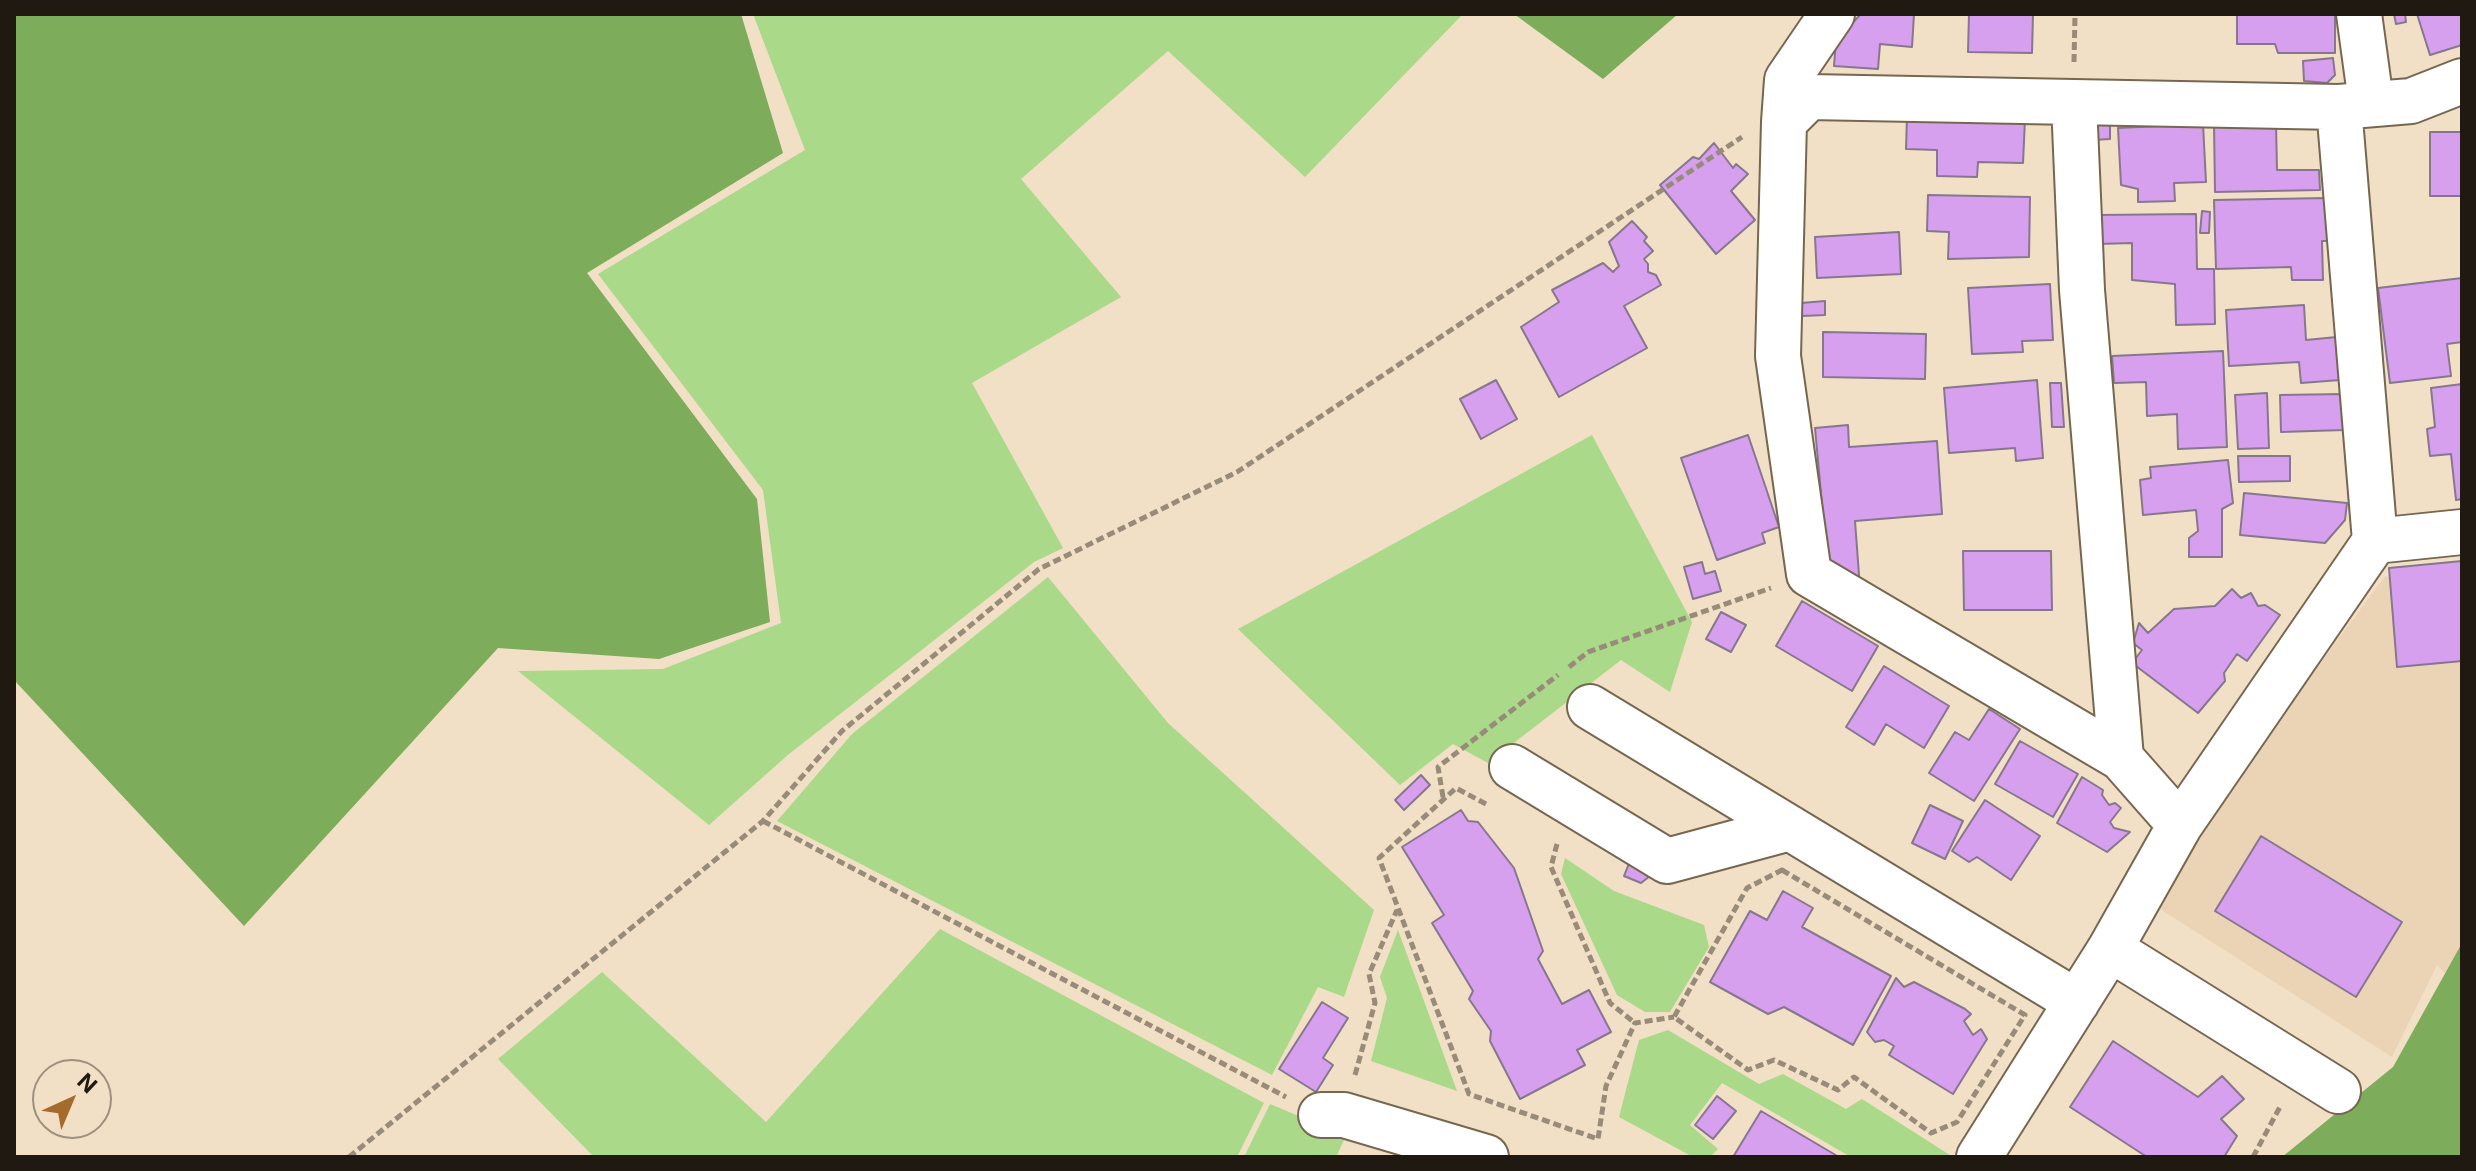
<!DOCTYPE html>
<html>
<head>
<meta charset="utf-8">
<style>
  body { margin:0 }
  #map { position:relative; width:2476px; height:1171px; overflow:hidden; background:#f1dfc6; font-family:Inter,sans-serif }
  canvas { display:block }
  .frame { position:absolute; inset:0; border:16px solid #201911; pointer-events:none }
  .north { position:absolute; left:32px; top:1059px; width:80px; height:80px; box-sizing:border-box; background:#f1dfc6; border:2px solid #9d907e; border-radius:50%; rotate:44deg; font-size:22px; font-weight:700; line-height:32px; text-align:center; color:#201911 }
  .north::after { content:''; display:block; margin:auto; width:28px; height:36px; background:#a46b2a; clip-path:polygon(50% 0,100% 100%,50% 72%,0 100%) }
</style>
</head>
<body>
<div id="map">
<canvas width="2476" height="1171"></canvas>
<div class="frame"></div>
<div class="north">N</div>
</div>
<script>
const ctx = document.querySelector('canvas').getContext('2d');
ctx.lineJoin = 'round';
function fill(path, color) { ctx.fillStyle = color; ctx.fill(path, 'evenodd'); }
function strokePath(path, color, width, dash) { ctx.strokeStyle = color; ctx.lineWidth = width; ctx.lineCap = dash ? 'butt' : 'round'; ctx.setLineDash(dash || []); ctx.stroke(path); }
const built = new Path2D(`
  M2462,567v424l-25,-26 -45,92 -246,-157 238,-323z`);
const green = new Path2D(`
  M753,14h710l-158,163 -137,-126 -147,128 100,118 -149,86 91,165 -29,14 -245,192 -80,71 -191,-154 145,-2 118,-46 -18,-133 -165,-216 207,-124z
  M1592,435l100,187 -22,70 -49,-32 -133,103 -35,-19 -53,41 -162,-156z
  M1048,577l120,146 206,187 -30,87 -26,-10 -46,88 -495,-254 75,-87z
  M1565,858l49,33 90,34 5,22 -39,65h-25l-28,-17 -56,-121z
  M940,929l324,174 -27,54h-643l-96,-98 104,-87 164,150z
  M1398,930l59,161 -86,-30 16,-63 -7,-21z
  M1668,1030l91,54 24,-10 63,35 16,-10 91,58h-102l-129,-74 -32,42 28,24 -8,8h-17l-74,-40 20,-77z
  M1270,1104l76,32 -10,21h-92z`);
const forest = new Path2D(`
  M14,14h727l42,139 -196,120 170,226 13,123 -111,37 -161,-11 -254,278 -230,-246z
  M1514,14h164l-75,65z
  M2462,943v214h-180l111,-90z`);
const building = new Path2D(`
  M1861,14h53l-2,33 -32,-3 -2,25 -44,-3 2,-26z
  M1969,14h64l-1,39 -64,-1z
  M2237,14h98v39h-57l-3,-9h-38z
  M2394,14h11l1,8 -10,2z
  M2417,14h45v31l-32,10z
  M2333,58l2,17 -8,8 -23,-2 -1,-20z
  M1907,116l118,3 -2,44 -45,-1 -1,15 -40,-1v-26l-31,-1z
  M2093,116h17v23l-17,1z
  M2276,123l1,47h42l1,20 -105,2 -1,-68z
  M2203,124l3,58 -32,1 1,18 -37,1v-13l-17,-4 -3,-57z
  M2430,132h32v64h-32z
  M1714,143l19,25 3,-4 12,10 -17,17 24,29 -39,34 -56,-69 33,-28 6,2z
  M1928,195l102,2 -1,60 -81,2 1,-27 -22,-1z
  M2327,198l1,43h-6l1,39h-31l-1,-13 -75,2 -2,-69z
  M2202,211l8,1 -1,21h-9z
  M2196,214l1,55h17l1,55 -39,1 -1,-41 -43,-4v-37l-34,1v-29z
  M1632,221l15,16 -3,4 9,10 -9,8 4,5v8l8,3 5,10 -37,21 23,42 -88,49 -38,-70 38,-25 -7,-12 51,-27 10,9 6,-6 -10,-24z
  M1899,232l2,42 -84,4 -2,-41z
  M2462,278v64l-15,2 4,32 -61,7 -12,-95z
  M2050,284l3,56 -31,1 1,11 -51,2 -4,-66z
  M1825,301v14l-23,1 -1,-13z
  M2304,305l2,35 31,-3 3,43 -39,3 -2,-21 -70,4 -3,-56z
  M1823,332l103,2 -1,45 -102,-2z
  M2223,351l4,96 -49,2 -1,-35 -30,2 -1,-34 -32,1 -2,-27z
  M1496,380l21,39 -36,20 -21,-40z
  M2037,380l6,78 -27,3 -1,-13 -66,5 -5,-65z
  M2050,383h11l3,44h-12z
  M2462,384v115l-6,1 -5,-46 -21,2 -3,-27 8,-2 -4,-39z
  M2267,393l2,55 -31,1 -3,-54z
  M2343,394l1,36 -63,2 -1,-37z
  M1848,425l1,22 88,-6 5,73 -87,7 5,67 -32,-18 -13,-142z
  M1748,435l31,92 -17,6 3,10 -48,17 -36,-102z
  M2238,456h52v25l-51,1z
  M2228,460l5,43 -11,6v48h-33v-19l9,-7 -2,-21 -53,5 -3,-35 11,-2 -1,-11z
  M2244,493l103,10 -2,17 -20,23 -85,-8z
  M1963,551h88l1,59h-88z
  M2462,561v100l-65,6 -8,-99z
  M1702,562l3,12 10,-3 6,20 -28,8 -9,-32z
  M2232,589l9,9 10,-5 7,13 7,-1 15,10 -33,46 -10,-7 -13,19 1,8 -27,32 -66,-50 10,-13 -9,-7 6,-20 9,10 26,-24 41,-3z
  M1802,601l76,45 -26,45 -76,-45z
  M1721,612l25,13 -15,27 -25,-13z
  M1884,666l65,40 -25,42 -38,-24 -12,21 -28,-18z
  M1989,709l31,20 -46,72 -45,-28 26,-41 14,8z
  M2020,741l58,33 -25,43 -58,-33z
  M1421,775l9,10 -26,25 -9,-10z
  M2082,777l21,13 -1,5 7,10 6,-2 6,5 -11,14 4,6 16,4 -23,20 -50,-29z
  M1985,800l55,36 -29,44 -34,-23 -8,5 -17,-11z
  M1930,805l33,16 -18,38 -33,-16z
  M1461,810l7,11 10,1 36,46 29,83 -5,8 24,45 27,-14 22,42 -34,18 8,15 -65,34 -30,-58 1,-10 -22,-32 4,-8 -41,-68 12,-8 -42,-68z
  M2261,836l141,86 -46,75 -141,-86z
  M1630,861l7,8 7,-1 6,8 -9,7 -17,-7z
  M1783,891l30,17 -11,19 89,49 -38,69 -69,-38 -16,7 -58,-32 40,-71 17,9z
  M1896,978l8,9 10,-5 51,27 6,5 -7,7 9,14 8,-6 6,10 -34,55 -64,-39 5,-9 -10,-6 -9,2 -8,-10z
  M1322,1002l26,16 -25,40 10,7 -17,27 -37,-23z
  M2113,1041l85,56 24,-21 22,23 -23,20 16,17 -13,21h-77l-77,-50z
  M1717,1096l19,15 -23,28 -18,-14z
  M1761,1111l78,46h-106z`);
const path = new Path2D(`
  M2074,62l1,-48
  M1569,667l19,-15 183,-64
  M1443,797l-5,-30 120,-92
  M1486,804l-30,-16 -77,70 90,236 129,45 8,-53 29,-63 39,-6
  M763,821l523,276
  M1557,844l-6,23 59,136 25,20
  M1782,870l243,145 -68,107 -26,11 -77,-56 -16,13 -64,-30 -26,10 -74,-53 73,-129z
  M1355,1075l20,-72 -6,-29 28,-64
  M349,1157l414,-336 79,-90 197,-162 198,-97 505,-335
  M2253,1157l28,-52`);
const minor = new Path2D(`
  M1832,14l-45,66 -3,42 -6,234 31,218 312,184 59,67
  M2359,14l12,88
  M2074,103l8,187 39,468
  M1784,122l25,-25 530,10 72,-6 51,-20
  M2375,541l87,-9
  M1590,707l487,295
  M1512,767l155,94 123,-33
  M2110,949l228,142
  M1321,1115h23l142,42
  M1979,1157l131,-208 70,-124 195,-284 -36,-434`);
fill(built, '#ebd4b5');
fill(green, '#aad989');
fill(forest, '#7dac5a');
fill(building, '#d6a0ee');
strokePath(building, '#86778e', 2);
strokePath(minor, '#766751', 48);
strokePath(path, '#988b79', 5, [8, 4]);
strokePath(minor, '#fff', 44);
</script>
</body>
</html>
